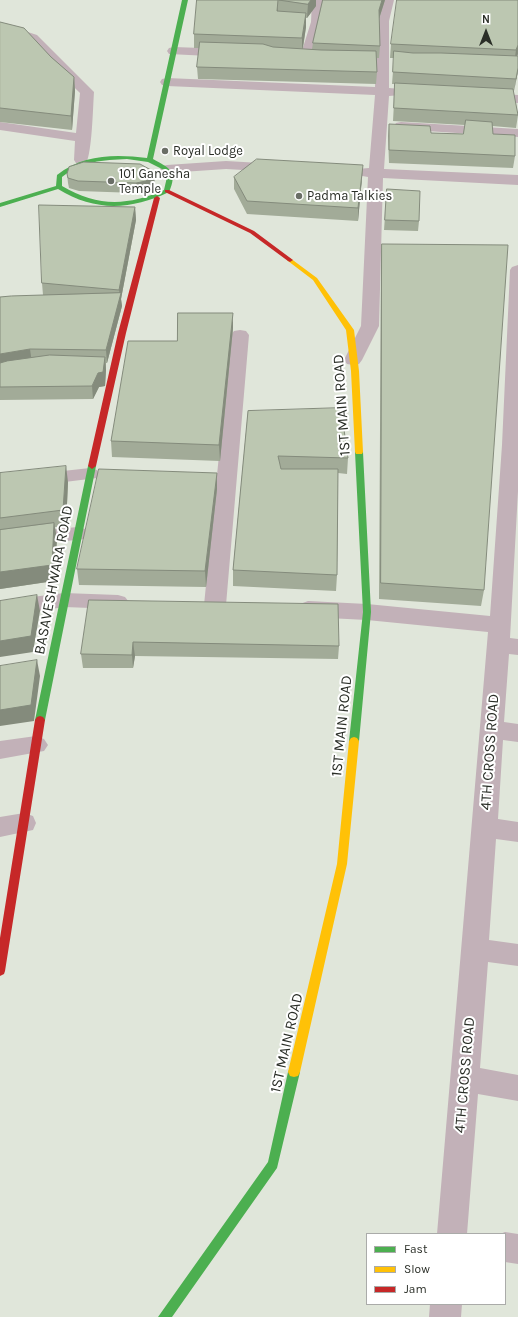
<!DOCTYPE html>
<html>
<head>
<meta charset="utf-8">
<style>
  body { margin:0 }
  #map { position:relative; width:518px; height:1317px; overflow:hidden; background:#e0e6da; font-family:Karla,sans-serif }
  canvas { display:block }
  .legend { position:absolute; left:366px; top:1233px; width:140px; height:72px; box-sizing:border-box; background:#fff; border:1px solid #aaaba9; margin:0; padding:5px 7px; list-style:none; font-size:12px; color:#2a2e27 }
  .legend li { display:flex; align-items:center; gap:8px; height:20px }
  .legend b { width:20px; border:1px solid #aaaba9 }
  .north { position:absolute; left:466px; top:12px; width:40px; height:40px; -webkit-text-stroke:3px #fff; paint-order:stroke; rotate:0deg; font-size:11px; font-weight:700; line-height:16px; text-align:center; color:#2a2e27 }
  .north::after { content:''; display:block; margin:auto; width:14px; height:18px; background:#2a2e27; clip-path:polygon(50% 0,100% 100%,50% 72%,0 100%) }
</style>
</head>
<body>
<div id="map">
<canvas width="518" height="1317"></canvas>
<ul class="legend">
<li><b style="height:5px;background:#4caf50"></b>Fast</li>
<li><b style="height:5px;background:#ffc107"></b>Slow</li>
<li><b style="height:5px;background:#c62828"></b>Jam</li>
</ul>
<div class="north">N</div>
</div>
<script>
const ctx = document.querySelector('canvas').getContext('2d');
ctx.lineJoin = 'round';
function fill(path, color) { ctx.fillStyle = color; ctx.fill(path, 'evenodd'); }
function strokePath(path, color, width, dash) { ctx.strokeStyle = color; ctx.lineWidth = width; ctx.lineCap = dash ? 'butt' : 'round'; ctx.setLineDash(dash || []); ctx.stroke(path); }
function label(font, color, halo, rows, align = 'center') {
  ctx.font = font + ' Karla,sans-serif'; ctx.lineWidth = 4; ctx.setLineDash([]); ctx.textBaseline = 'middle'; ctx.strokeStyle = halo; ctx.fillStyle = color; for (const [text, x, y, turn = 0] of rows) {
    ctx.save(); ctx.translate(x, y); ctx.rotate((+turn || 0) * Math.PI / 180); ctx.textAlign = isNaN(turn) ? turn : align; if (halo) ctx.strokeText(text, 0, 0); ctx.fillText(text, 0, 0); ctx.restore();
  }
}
const street = new Path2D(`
  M312,0h12c2,20 -3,38 -10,57l-2,3h-10l-2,-3 11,-35z
  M382,0h12l-5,21v67l12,1 2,3 -2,3 -12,1 -5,73 134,6v10l-135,-7 -4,148 -17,34 -3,4 -6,1 -6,-1 -3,-4 17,-34 7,-149 -11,-2 -3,-3 3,-3 12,-1 6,-73 -208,-9 -5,-1 -2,-3 2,-3 5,-1 208,9 2,-66z
  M0,23l37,12 57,57c-1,14 -2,62 -8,71h-10l-2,-3 1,-19 -75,-11v-8l76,11 4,-40 -53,-52 -27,-10z
  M174,47l55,2 5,1 2,3 -2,3 -5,1 -60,-3 -2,-3 2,-3z
  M484,93l34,2v8l-39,-3 -2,-3 2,-3z
  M401,122l117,7v8l-122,-8 -2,-3 2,-3z
  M226,161l52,3 5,1 2,3 -2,3 -5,1 -52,-3 -59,4 -5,-1 -2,-3 2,-3 5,-1z
  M518,265v226l-8,147 8,1v16l-9,-1 -5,68 14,2v18l-15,-2 -5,79 20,3v20l-22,-3 -7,101 29,4v22l-30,-4 -8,106 38,7v26l-40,-7 -11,140h-30l51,-602 -121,-12 -59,-3 -8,-3 -3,-5 3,-5 8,-3 59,3 123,12 12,-171 8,-175 2,-3z
  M240,330l6,1 3,4 -23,270 -3,5 -8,2 -8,-2 -3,-5 27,-270 3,-4z
  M90,468l7,2 3,4 -3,4 -97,12v-12z
  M78,527l7,2 3,5 -3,5 -85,9v-14z
  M64,593l54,2 7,2 4,5 -4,5 -7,2 -54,-2 -64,10v-16z
  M36,736l8,3 4,6 -4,6 -44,8v-18z
  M24,813l9,3 3,7 -3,7 -33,7v-20z
  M505,1232l13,2v30l-13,-2v-28h-5z
  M430,1304h32l-1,13h-32z`);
const fast = new Path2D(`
  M182,0h6l-35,159c17,9 25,13 16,33 -38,18 -74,20 -111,-3l-58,18v-4l56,-17 1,-11c26,-21 59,-21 90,-17zM127,159l21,3 16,8 3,7 -3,13c-36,16 -67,17 -102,-4v-9c20,-16 41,-17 65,-18z
  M356,450h6l1,2 8,160 -12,129 -2,3h-6l-2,-3 14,-129 -8,-160z
  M92,463l4,3 -51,254 -2,3h-6l-2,-3 53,-254z
  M294,1067l4,1 2,4 -23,96 -105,149h-14l110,-155 20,-90 2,-4z`);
const slow = new Path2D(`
  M290,258l27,20 37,52 5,41 4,81 -1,2h-6l-1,-2 -4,-81 -5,-41 -33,-50 -25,-19 -1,-1z
  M354,737l3,1 2,3 -12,123 -47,208 -2,4 -4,1 -4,-1 -2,-4 49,-208 12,-123 2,-3z`);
const jam = new Path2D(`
  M165,190h4l85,41 39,29 -3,2 -2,-1 -38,-28 -85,-41z
  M157,196l3,2 -34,135 -30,133 -4,3 -4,-3 30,-133 36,-135z
  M40,716l3,1 2,3 -40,251 -1,3 -4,2v-38l35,-218 2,-3z`);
const wall = new Path2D(`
  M197,0h119v6l-9,12h-1v9l-3,22h9l1,-6 10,-43h62l-6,19 1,27 -1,12h-2v14l-1,12 -178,-5 -1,-12 2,-19h-5v-14z
  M518,0v54l-1,2h1v15l-4,20h-1l5,24 -2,13 -24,-2 1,8 22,22 -2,12 -124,-5 -1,-27 1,-12 42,9 32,1 2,-9 -72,-4 2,-37h-3l2,-26h-4l1,-14z
  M0,22l51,35 23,20 1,14 -3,39 -72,-8z
  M67,174l88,10 -9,6 -10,3 -57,-2 -10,-3 -1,-5z
  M234,177l128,1 -4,43 -111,-7 -13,-25z
  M387,189l32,32 -1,10 -34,-1z
  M135,207l1,13 -15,79 1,7 -15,57h-1v7l-1,16 -6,1 -6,12 -93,1v-103l43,-2 -1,-12z
  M382,244l102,346 -3,16 -102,-7 2,-340z
  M233,328l-13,133 -108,-4 -1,-16 66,-100z
  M248,411l100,47 -1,16 -9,-1 -1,102 -1,16 -103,-5v-16z
  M0,473l68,9 -2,44 -11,1 2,12 -3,42 -54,8z
  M217,473v16l-11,98 -127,-2 -2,-16z
  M89,600l250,46 -1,13 -203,-3 -2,12h-50l-2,-14z`);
const shadedWall = new Path2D(`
  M278,0v13l-1,-2z
  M311,0h5v6l-9,12 1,-14z
  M382,0h3l-7,22 1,-12z
  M306,13v14l-4,25v-14z
  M518,45v9l-4,10 2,-14z
  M518,68v3l-4,20 2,-12z
  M74,77l1,14 -3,39 -1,-14z
  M363,165l-1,13 -4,43v-13z
  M154,175l1,9 -9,6 -10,3v-10z
  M135,207l1,13 -15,79 1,7 -15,57 -1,-13 14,-54 -1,-6z
  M233,313v15l-13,133 -1,-16z
  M30,349l2,14 -32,5v-14z
  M105,357l1,13 -1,16 -6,1 -6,12 -1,-13z
  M66,466l2,16 -2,44 -3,-16z
  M217,473v16l-11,98 -1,-16z
  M54,523l3,16 -3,42 -54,8v-17z
  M37,595l3,16 -7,41 -33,5v-16z
  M133,642l2,14 -2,12 -1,-13z
  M37,660l3,16 -6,45 -34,5v-16z`);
const building = new Path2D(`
  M197,0h81l-1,11 29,2 -4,25 -108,-4z
  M279,0h32l-3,4z
  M323,0h59l-3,10 1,36 -67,-3z
  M397,0h121v45l-2,5 -125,-6z
  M0,22l24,6 27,29 23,20 -3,39 -71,-8z
  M200,42l63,2 10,3 48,3 55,1 1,21 -180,-5z
  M394,51l19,2h28l77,3v12l-2,11 -123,-7z
  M395,83l118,6 5,26 -124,-7z
  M466,120l26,2 1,12 22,1v21l-126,-6v-26l41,2 1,7 32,1z
  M257,159l106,6 -5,43 -111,-7 -13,-24z
  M84,162l56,2 11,6 3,5 -8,6 -10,2 -58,-2 -10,-3 -1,-4 2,-7z
  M387,189l33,2 -1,30 -34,-1z
  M39,205l96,2 -16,83 -77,-7z
  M382,244l126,1 -24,345 -103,-7z
  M121,293l-15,57 -76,-1 -30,5v-57l11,-1z
  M178,313h55l-14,132 -108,-4 17,-100h49z
  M50,355l55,2 -2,15 -5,1 -6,13 -92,1v-24l7,-2z
  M341,408l7,50 -70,-2 3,13h57l-1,106 -104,-5 15,-159z
  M66,466l-3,44 -63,8v-45z
  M99,469l118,4 -12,98 -128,-2z
  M54,523l-2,42 -52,7v-42z
  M37,595l-6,41 -31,5v-40z
  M89,600l249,4 1,42 -206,-4 -1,13 -51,-1z
  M37,660l-6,45 -31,5v-44z`);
const markers = [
  [165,151,4,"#6a6e66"],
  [111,181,4,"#6a6e66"],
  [299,196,4,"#6a6e66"]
];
const farPoinames = [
  ["Royal Lodge",173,151],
  ["101 Ganesha",119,174],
  ["Temple",119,189],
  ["Padma Talkies",307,196]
];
const streetNames = [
  ["1ST MAIN ROAD",342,405,-94],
  ["BASAVESHWARA ROAD",54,580,-79],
  ["1ST MAIN ROAD",342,726,-84],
  ["4TH CROSS ROAD",490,752,-86],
  ["1ST MAIN ROAD",287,1043,-77],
  ["4TH CROSS ROAD",465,1075,-85]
];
fill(street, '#c2b1b8');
fill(fast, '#4caf50');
fill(slow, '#ffc107');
fill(jam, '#c62828');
fill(wall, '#a2ab98');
fill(shadedWall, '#848b7c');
fill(building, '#bcc7b1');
strokePath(building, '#848b7c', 1);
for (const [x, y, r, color] of markers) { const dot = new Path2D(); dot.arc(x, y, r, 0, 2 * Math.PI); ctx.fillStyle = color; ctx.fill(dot); strokePath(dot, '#fff', 1.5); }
label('13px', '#2a2e27', '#fff', farPoinames, 'left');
label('15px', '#2a2e27', '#fff', streetNames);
</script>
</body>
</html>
